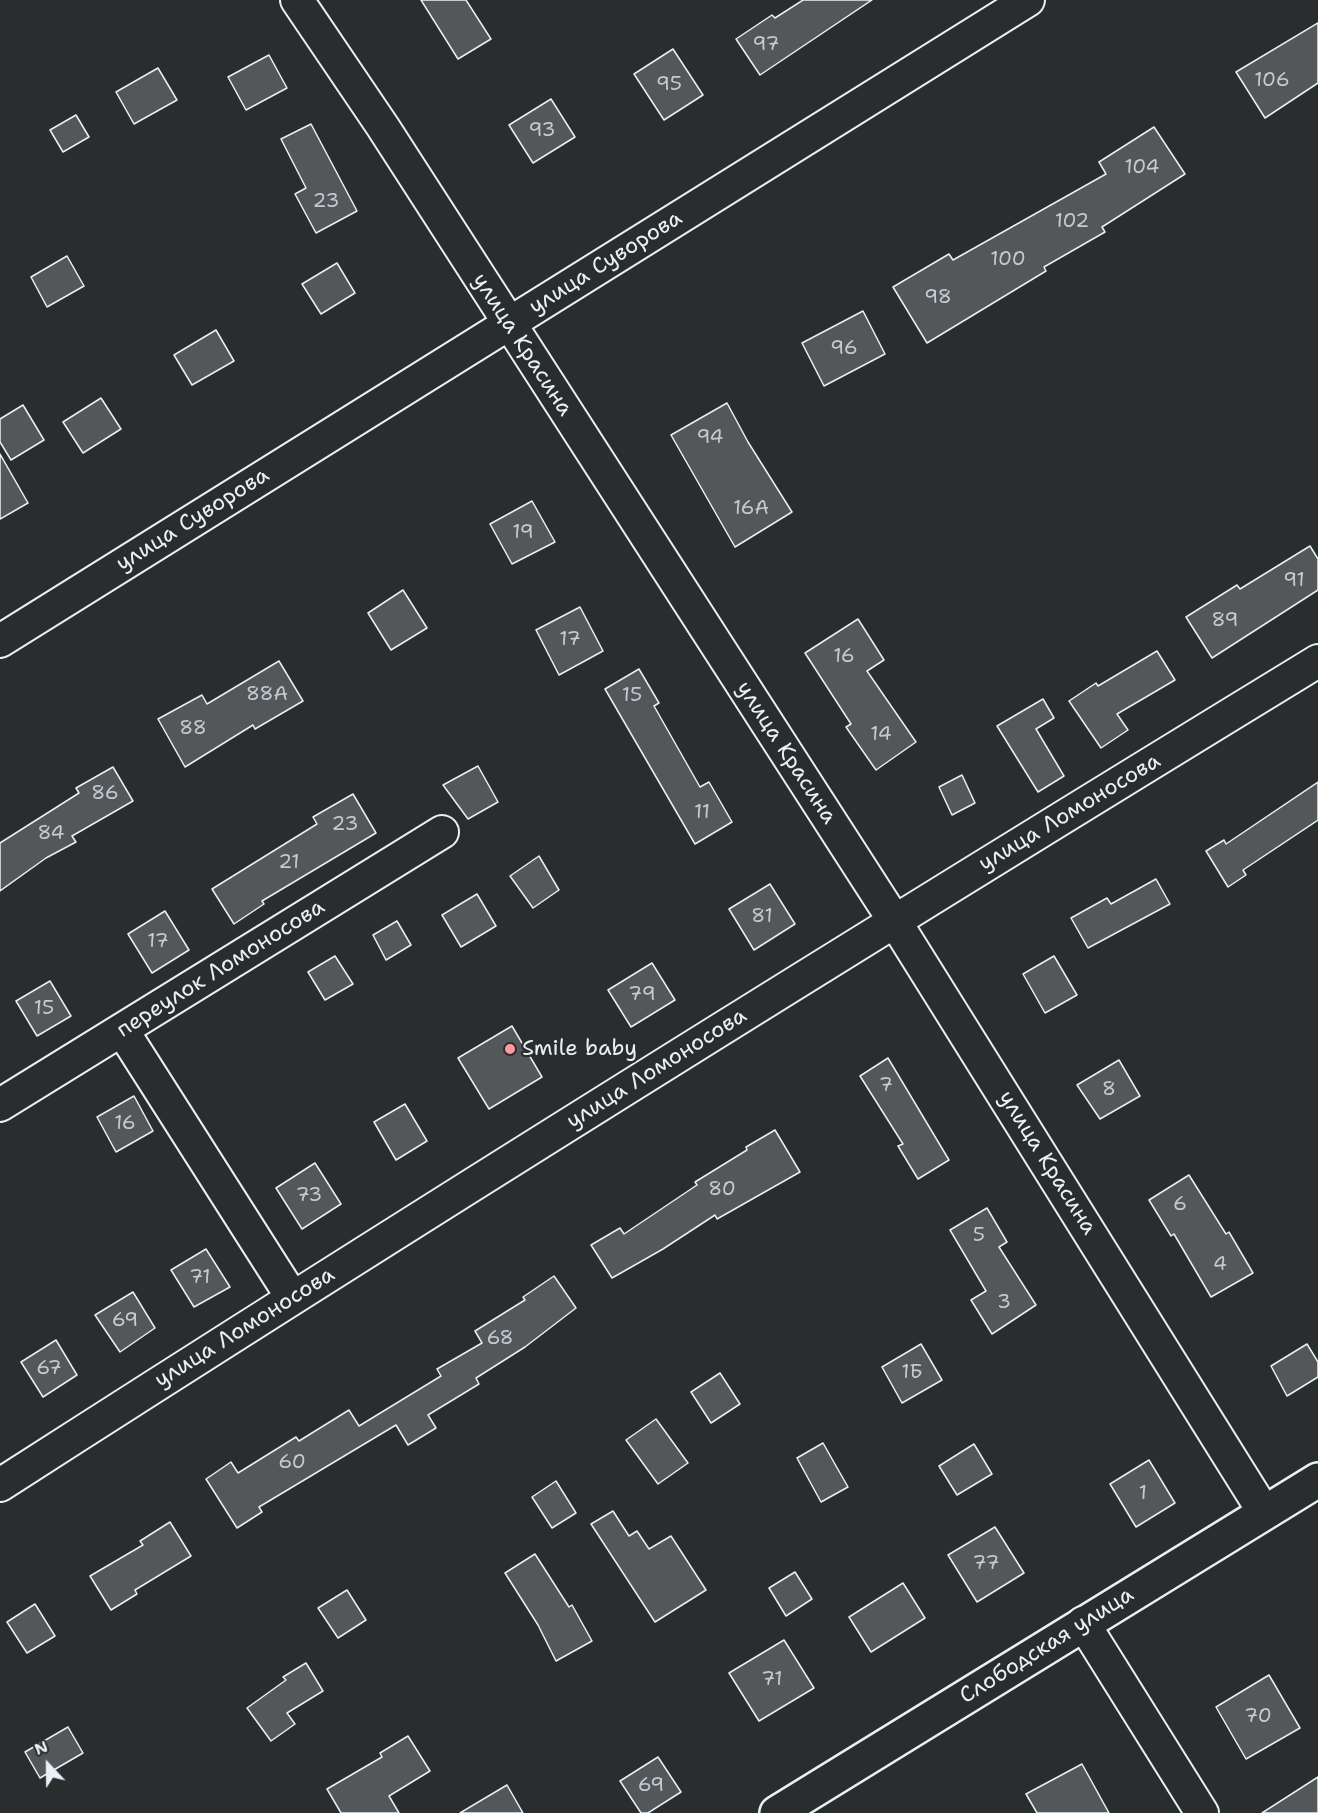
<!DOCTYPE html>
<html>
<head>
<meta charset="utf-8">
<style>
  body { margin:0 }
  #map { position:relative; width:1318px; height:1813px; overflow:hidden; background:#2a2d2e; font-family:"Shantell Sans",sans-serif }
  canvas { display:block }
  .north { position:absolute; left:18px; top:1735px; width:60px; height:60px; -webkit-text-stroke:4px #2a2d2e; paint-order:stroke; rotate:338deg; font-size:16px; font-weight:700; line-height:24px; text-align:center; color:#e8f1f8 }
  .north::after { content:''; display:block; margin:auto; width:21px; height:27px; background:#e8f1f8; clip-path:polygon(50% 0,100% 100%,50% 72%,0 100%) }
</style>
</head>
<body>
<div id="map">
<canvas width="1318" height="1813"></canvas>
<div class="north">N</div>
</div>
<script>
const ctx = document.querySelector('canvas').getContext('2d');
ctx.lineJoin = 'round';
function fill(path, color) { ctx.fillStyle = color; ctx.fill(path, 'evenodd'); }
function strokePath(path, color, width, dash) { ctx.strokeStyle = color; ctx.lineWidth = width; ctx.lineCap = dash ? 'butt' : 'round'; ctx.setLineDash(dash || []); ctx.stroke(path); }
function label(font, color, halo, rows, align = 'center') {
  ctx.font = font + ' "Shantell Sans",sans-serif'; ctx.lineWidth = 4.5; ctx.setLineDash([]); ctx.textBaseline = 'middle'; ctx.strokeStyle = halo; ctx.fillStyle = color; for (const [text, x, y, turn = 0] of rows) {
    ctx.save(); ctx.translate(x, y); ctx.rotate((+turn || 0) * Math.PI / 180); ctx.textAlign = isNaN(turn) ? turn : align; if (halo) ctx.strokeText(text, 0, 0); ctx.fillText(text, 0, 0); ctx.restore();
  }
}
const building = new Path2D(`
  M421,0h45l25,39 -33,20z
  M803,0h69l-112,75 -24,-36 36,-24 3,3z
  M1318,23v60l-53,35 -29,-46z
  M673,49l30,46 -39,25 -30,-46z
  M269,55l18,33 -41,22 -18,-33z
  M158,68l19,32 -43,24 -18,-32z
  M551,99l24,38 -42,26 -24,-38z
  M76,115l13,22 -26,15 -13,-22z
  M311,124l46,87 -41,22 -21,-39 11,-6 -25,-49z
  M1154,127l31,47 -83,53 3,5 -61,35 2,4 -119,72 -34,-56 56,-33 4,6 153,-86 -7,-12z
  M67,256l17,30 -37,21 -16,-30z
  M337,263l18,30 -34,21 -19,-30z
  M863,311l22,43 -61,32 -22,-43z
  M216,330l18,31 -42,24 -18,-30z
  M101,398l20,31 -38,24 -20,-31z
  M727,403l21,39 44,70 -57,35 -64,-112z
  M23,405l21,35 -33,20 -11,-18v-23z
  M0,454l28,49 -28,16z
  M532,501l23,41 -43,22 -22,-40z
  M1310,546l8,13v31l-106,68 -26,-41 51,-32 3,4z
  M403,590l24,38 -36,22 -23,-37z
  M580,607l23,44 -44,24 -23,-45z
  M858,619l26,41 -17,11 49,71 -40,28 -30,-43 5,-3 -46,-71z
  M1157,651l18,29 -58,34 11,16 -27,18 -32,-47 27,-18 2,3z
  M279,661l24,40 -48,28 -2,-4 -68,42 -27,-48 44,-24 5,9z
  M639,669l20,34 -5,3 46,81 9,-5 23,40 -37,22 -90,-155z
  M1043,699l11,19 -18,11 28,47 -26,16 -41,-66z
  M478,766l20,36 -30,17 -25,-34z
  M113,767l20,34 -61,35 4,6 -30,16 -46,33v-48l79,-50 -3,-5z
  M962,775l13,28 -23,12 -13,-28z
  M1318,782v38l-75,50 3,5 -18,12 -22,-36 18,-11 2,4z
  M353,794l23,39 -114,68 2,3 -30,20 -22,-35 105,-65 -4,-7z
  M539,856l20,34 -26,18 -23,-32z
  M1156,879l14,25 -82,44 -17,-30 36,-20 4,6z
  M770,884l25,40 -41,26 -25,-41z
  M477,894l19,32 -35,21 -19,-32z
  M165,911l24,39 -37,23 -24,-39z
  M397,921l14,24 -25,15 -13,-25z
  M335,956l18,28 -28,16 -17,-28z
  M1054,956l23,39 -32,18 -22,-39z
  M652,963l23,37 -44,27 -23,-37z
  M50,981l21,35 -34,20 -21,-35z
  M512,1026l30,51 -53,32 -31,-51z
  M888,1058l61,102 -31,19 -20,-33 5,-2 -43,-68z
  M1119,1060l21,36 -40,23 -23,-34z
  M134,1096l19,35 -37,21 -19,-35z
  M405,1104l22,37 -31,19 -22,-38z
  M775,1130l25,42 -83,47 -2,-4 -52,34 -51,29 -21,-33 29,-17 4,6 73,-49 -2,-3 52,-32 -1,-3z
  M315,1163l26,41 -39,25 -26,-41z
  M1189,1175l37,59 3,-2 24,41 -42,24 -37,-63 -3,2 -22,-36z
  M987,1208l20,34 -8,5 37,58 -44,29 -21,-34 15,-9 -36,-61z
  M206,1249l24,38 -36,20 -23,-37z
  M554,1276l22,32 -51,39 -49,31 3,6 -51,31 8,13 -28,17 -12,-20 -137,82 3,5 -25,16 -31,-49 25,-17 7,11 58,-36 3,4 50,-31 10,16 82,-50 -4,-7 45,-26 -7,-12 50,-31 -2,-3z
  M133,1292l22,36 -35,24 -25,-37z
  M56,1340l21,35 -34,22 -22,-35z
  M921,1344l21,36 -40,23 -20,-36z
  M1307,1344l11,18v15l-31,19 -16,-30z
  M720,1373l20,31 -29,19 -20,-31z
  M656,1419l32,44 -30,21 -32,-44z
  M823,1443l25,44 -27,15 -24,-44z
  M974,1444l18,30 -35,21 -18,-29z
  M1149,1460l26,43 -39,24 -26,-43z
  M556,1481l20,32 -24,15 -20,-31z
  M613,1511l16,25 8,-5 12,18 22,-13 35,54 -51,32 -64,-98z
  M170,1522l21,34 -56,34 2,4 -26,16 -21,-34 53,-31 -3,-4z
  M995,1527l29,46 -47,29 -29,-47z
  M535,1554l34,53 3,-2 20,36 -36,20 -18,-36 -33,-52z
  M795,1572l17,27 -26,17 -17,-28z
  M903,1583l22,35 -54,34 -22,-35z
  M347,1590l19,30 -28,18 -20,-30z
  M35,1604l20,32 -28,17 -20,-31z
  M784,1640l30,48 -55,33 -30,-48z
  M306,1663l17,28 -36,22 8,11 -24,17 -24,-33 39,-28 -3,-3z
  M1269,1675l31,53 -54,31 -30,-52z
  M68,1727l15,26 -43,25 -15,-26z
  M408,1736l22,35 -41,25 10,17h-58l-14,-24 55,-32 -2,-4z
  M658,1757l23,35 -33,21h-7l-21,-32z
  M1082,1764l27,49h-72l-11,-19z
  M1318,1777v36h-56z
  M507,1785l16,28h-63z`);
const minor = new Path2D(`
  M297,0l86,127 511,793 370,592
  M0,641l1028,-641
  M122,1030l170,267
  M0,1105l442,-273
  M0,1485c436,-280 876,-554 1318,-824
  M1083,1623l119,190`);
const tertiary = new Path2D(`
  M777,1813l541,-333`);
const markers = [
  [510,1049,6,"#ff9aa2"]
];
const numberNames = [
  ["97",766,45],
  ["106",1272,81],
  ["95",669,85],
  ["93",542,131],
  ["104",1142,168],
  ["23",326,202],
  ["102",1072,222],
  ["100",1008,260],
  ["98",938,298],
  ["96",844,349],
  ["94",710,438],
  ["16А",751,509],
  ["19",523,533],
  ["91",1294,581],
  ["89",1225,621],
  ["17",570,640],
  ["16",844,657],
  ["88А",267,695],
  ["15",632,696],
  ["88",193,729],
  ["14",881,735],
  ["86",105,794],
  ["11",702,813],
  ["23",345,825],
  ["84",51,834],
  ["21",289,863],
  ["81",762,917],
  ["17",158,942],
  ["79",642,995],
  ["15",44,1009],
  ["7",886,1086],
  ["8",1109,1090],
  ["16",125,1124],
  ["80",722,1190],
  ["73",309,1196],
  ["6",1180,1205],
  ["5",979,1236],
  ["4",1220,1265],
  ["71",200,1278],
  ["3",1004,1303],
  ["69",125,1321],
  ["68",500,1339],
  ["67",49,1369],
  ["1Б",912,1373],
  ["60",292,1463],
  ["1",1143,1494],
  ["77",986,1564],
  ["71",772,1680],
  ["70",1258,1717],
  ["69",651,1786]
];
const streetNames = [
  ["улица Суворова",606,263,-32],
  ["улица Красина",522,345,57],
  ["улица Суворова",193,520,-32],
  ["улица Красина",786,753,57],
  ["улица Ломоносова",1070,813,-31],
  ["переулок Ломоносова",221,969,-32],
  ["улица Ломоносова",657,1069,-32],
  ["улица Красина",1047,1163,58],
  ["улица Ломоносова",245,1328,-32],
  ["Слободская улица",1047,1646,-32]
];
const poiNames = [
  ["Smile baby",522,1049]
];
fill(building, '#535759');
strokePath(building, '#e8f1f8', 1.5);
strokePath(minor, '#e8f1f8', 36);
strokePath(tertiary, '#e8f1f8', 38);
strokePath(minor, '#2a2d2e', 32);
strokePath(tertiary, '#2a2d2e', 33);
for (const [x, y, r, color] of markers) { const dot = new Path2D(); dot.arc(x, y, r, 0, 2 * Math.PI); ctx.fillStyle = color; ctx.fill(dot); strokePath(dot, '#2a2d2e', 2); }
label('20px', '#c3cad0', null, numberNames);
label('22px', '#e8f1f8', '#2a2d2e', streetNames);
label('22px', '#e8f1f8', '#2a2d2e', poiNames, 'left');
</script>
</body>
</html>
